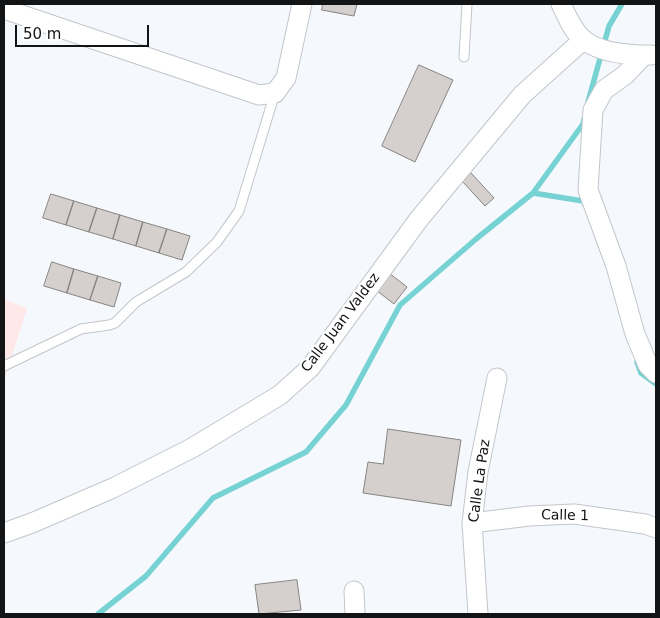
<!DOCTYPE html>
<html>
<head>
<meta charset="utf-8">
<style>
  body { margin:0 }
  #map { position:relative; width:660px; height:618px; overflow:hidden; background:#f5f9fd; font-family:"DejaVu Sans",sans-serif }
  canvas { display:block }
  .frame { position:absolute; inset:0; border:5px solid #121415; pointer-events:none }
  .scale { position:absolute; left:15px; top:25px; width:134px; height:22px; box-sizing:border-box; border:2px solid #121415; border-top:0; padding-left:6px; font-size:15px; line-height:18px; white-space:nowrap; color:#121415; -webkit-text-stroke:4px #fff; paint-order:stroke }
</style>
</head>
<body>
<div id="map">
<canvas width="660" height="618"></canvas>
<div class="frame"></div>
<div class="scale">50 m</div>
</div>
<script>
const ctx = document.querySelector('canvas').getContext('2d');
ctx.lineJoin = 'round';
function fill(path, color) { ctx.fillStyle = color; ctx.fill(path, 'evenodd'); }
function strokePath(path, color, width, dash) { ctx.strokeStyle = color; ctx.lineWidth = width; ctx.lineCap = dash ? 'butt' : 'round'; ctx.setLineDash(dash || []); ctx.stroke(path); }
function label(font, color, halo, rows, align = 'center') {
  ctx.font = font + ' "DejaVu Sans",sans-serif'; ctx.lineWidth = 4.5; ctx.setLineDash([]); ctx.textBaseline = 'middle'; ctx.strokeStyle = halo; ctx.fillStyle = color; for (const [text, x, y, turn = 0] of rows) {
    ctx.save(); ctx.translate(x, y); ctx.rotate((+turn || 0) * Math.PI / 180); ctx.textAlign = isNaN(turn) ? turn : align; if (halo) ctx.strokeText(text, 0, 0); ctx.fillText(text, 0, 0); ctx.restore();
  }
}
const commercial = new Path2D(`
  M4,299l23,9 -23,74z`);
const stream = new Path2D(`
  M588,102l21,-76 13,-22
  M533,193l50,8 3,5
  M637,362l4,11 15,11
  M98,614l48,-38 67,-78 93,-46 40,-47 54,-100 76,-66 57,-46 50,-69 1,-5`);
const building = new Path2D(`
  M323,4h34l-3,12 -32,-6z
  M419,65l34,15 -38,82 -33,-16z
  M471,173l23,25 -9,8 -23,-25z
  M51,194l23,7 -8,24 -23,-7z
  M74,201l23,7 -8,24 -23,-7z
  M97,208l23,7 -7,24 -24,-7z
  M120,215l23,7 -7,24 -23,-7z
  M143,222l24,7 -8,24 -23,-7z
  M167,229l23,7 -8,24 -23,-7z
  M52,262l22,7 -7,24 -23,-7z
  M74,269l24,7 -8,24 -23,-7z
  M389,273l18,14 -13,17 -18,-14z
  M98,276l23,7 -7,24 -24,-7z
  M388,429l73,11 -10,66 -88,-13 5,-31 15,2z
  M297,580l4,30 -42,4 -4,-29z`);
const service = new Path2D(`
  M464,57l3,-53
  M4,366l77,-37 28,-4 6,-2 21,-21 50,-30 31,-30 22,-31 36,-118`);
const minor = new Path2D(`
  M561,4c6,12 12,28 23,36 17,14 47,15 68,15
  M4,9l255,86 16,-2 11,-15 16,-74
  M644,55l-19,20 -21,15 -11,20 -5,80 28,76 19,68 13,31 8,8
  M472,523l57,-7 45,-2 71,10 11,4
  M4,533l28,-10 81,-35 79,-40 88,-53 30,-27 109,-149 103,-124 61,-55
  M354,591l1,23
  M478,614l-6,-91 6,-51 19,-94`);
const streetNames = [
  ["Calle Juan Valdez",341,323,-53],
  ["Calle La Paz",480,481,-82],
  ["Calle 1",565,516,1]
];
fill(commercial, '#ffe9e8');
strokePath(stream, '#77d2d4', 5.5);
fill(building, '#d5d0cd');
strokePath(building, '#878380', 1);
strokePath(service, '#c2c6ca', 11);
strokePath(minor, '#c2c6ca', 21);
strokePath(service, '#fff', 9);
strokePath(minor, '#fff', 19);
label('14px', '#121415', '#fff', streetNames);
</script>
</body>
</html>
